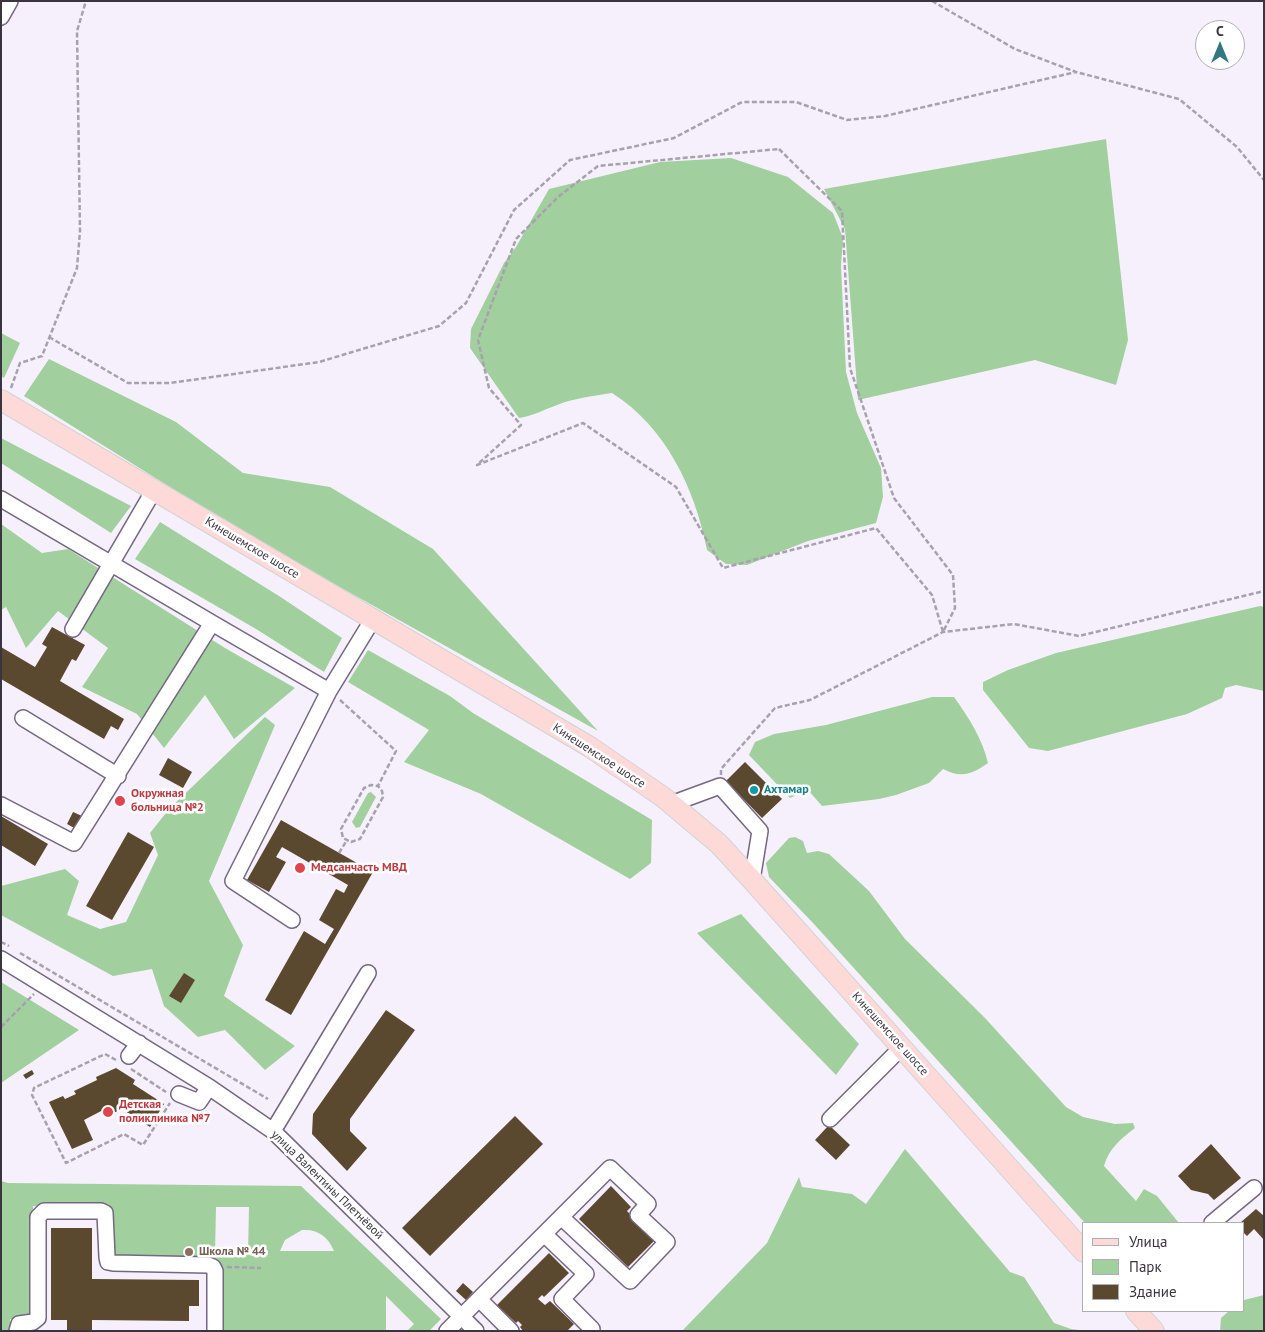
<!DOCTYPE html>
<html>
<head>
<meta charset="utf-8">
<style>
  body { margin:0 }
  #map { position:relative; width:1265px; height:1332px; overflow:hidden; background:#f6f0fd; font-family:"PT Sans",sans-serif }
  canvas { display:block }
  .frame { position:absolute; inset:0; border:2px solid #3a3441; pointer-events:none }
  .legend { position:absolute; left:1082px; top:1222px; width:162px; height:90px; box-sizing:border-box; background:#fff; border:1px solid #b0aeb3; margin:0; padding:6px 9px; list-style:none; font-size:15px; color:#3a3441 }
  .legend li { display:flex; align-items:center; gap:10px; height:25px }
  .legend b { width:25px; border:1px solid #b0aeb3 }
  .north { position:absolute; left:1195px; top:20px; width:50px; height:50px; box-sizing:border-box; background:#fff; border:1px solid #b0aeb3; border-radius:50%; rotate:0deg; font-size:14px; font-weight:700; line-height:20px; text-align:center; color:#3a3441 }
  .north::after { content:''; display:block; margin:auto; width:18px; height:22px; background:#317784; clip-path:polygon(50% 0,100% 100%,50% 72%,0 100%) }
</style>
</head>
<body>
<div id="map">
<canvas width="1265" height="1332"></canvas>
<div class="frame"></div>
<ul class="legend">
<li><b style="height:6px;background:#fddad8"></b>Улица</li>
<li><b style="height:14px;background:#a1d09e"></b>Парк</li>
<li><b style="height:14px;background:#5b492f"></b>Здание</li>
</ul>
<div class="north">С</div>
</div>
<script>
const ctx = document.querySelector('canvas').getContext('2d');
ctx.lineJoin = 'round';
function fill(path, color) { ctx.fillStyle = color; ctx.fill(path, 'evenodd'); }
function strokePath(path, color, width, dash) { ctx.strokeStyle = color; ctx.lineWidth = width; ctx.lineCap = dash ? 'butt' : 'round'; ctx.setLineDash(dash || []); ctx.stroke(path); }
function label(font, color, halo, rows, align = 'center') {
  ctx.font = font + ' "PT Sans",sans-serif'; ctx.lineWidth = 5; ctx.setLineDash([]); ctx.textBaseline = 'middle'; ctx.strokeStyle = halo; ctx.fillStyle = color; for (const [text, x, y, turn = 0] of rows) {
    ctx.save(); ctx.translate(x, y); ctx.rotate((+turn || 0) * Math.PI / 180); ctx.textAlign = isNaN(turn) ? turn : align; if (halo) ctx.strokeText(text, 0, 0); ctx.fillText(text, 0, 0); ctx.restore();
  }
}
const green = new Path2D(`
  M1106,139l22,201 -12,45 -81,-25 -177,40 -13,-171 -21,-40z
  M731,158l57,19 45,36 10,25 -2,28 5,106 11,41 24,55 2,29 -7,26 -68,18 -61,24 -21,-1 -19,-14c-12,-61 -41,-123 -95,-157 -19,3 -37,5 -55,12 -14,5 -24,11 -38,13l-49,-70 1,-19 33,-66 12,-16 33,-58 111,-27z
  M1,333l19,10 -16,35 -3,-2z
  M49,359l127,63 67,51 87,14 103,62 165,182 -348,-194 -226,-141z
  M1,438l130,68 -20,27 -110,-70z
  M160,522l119,74 63,42 -18,34 -68,-43 -121,-70z
  M1,524l41,29 26,-4 157,99 70,40 -61,51 -29,-44 -41,53 -27,-34 -55,-27 26,-39 -50,-37 -32,37 -20,-41 -5,3z
  M1260,606l4,1v84l-28,-6 -11,3 -3,10 -35,16 -139,37 -19,-3 -46,-58v-8l25,-12 48,-17z
  M368,650l82,46 23,17 179,107 -1,43 -21,16 -149,-85 -77,-32 25,-32 -81,-48z
  M932,697h22c15,21 28,41 34,66 -16,12 -28,15 -45,6l-14,14 -33,12 -17,4 -57,7 -14,-16 -18,8 -41,-43 6,-13 19,-8 52,-9z
  M265,717l10,8 -66,156 34,64 -19,51 71,50 -30,24 -40,-40 -27,7 -34,-31 -12,-37 -39,7 -112,-61v-29l64,-17 14,12 -12,34 33,14 26,-7 32,-67 -8,-22 19,-24z
  M371,792l5,5 -16,30 -4,1 -4,-6 16,-29z
  M795,837l8,4 4,12 11,-2 11,3 40,37 36,48 80,79 81,89 17,10 32,7 18,-1 2,5c-14,11 -26,20 -31,38l32,35 8,-12 13,7 22,27h-94l-272,-300 -44,-46 -3,-14 23,-25z
  M741,914l118,130 -23,31 -139,-142z
  M1,982l78,48 -78,53z
  M905,1149l105,123 14,5 30,46 17,6 15,2h-404l85,-88 32,-66 3,10 50,7 14,10z
  M1,1181l7,2 293,3 140,133 -12,12h-22l7,-7 -28,-28v35h-165v-59l-110,-16 -1,-49 -77,-1 -1,108 -4,5h-18v12h-9zM216,1207h33l-1,48h-33zM302,1230c15,-1 26,6 32,21h-54l5,-11z
  M1264,1295v36h-44l1,-13 8,-7h15v-11z`);
const building = new Path2D(`
  M52,627l33,18 -9,16 -4,-2 -12,22 64,38 -6,11 -7,-4 -7,13 -103,-60v-32l34,20 12,-20 -5,-3z
  M168,758l24,14 -9,16 -24,-13z
  M745,762l37,37 -20,19 -36,-37z
  M73,812l9,4 -6,13 -9,-5z
  M1,816l47,28 -13,22 -34,-21z
  M281,820l92,52 -82,143 -26,-15 39,-69 21,13 9,-15 -15,-9 17,-31 8,4 4,-8 -66,-38 -6,10 10,5 -17,30 -22,-12z
  M128,832l26,15 -42,73 -26,-14z
  M184,973l11,7 -14,23 -12,-7z
  M386,1010l29,20 -65,89v12l17,17 -20,23 -35,-37 1,-20z
  M116,1068l19,12 -2,4 31,20 -14,23 -28,-18 -13,6 -4,-6 -21,11 9,20 -21,9 -23,-47 14,-6 2,3 11,-5 -2,-3 23,-11 -1,-3z
  M32,1070l2,4 -8,5 -3,-4z
  M515,1116l28,28 -113,112 -28,-28z
  M829,1125l21,20 -14,15 -21,-20z
  M1211,1144l30,34 -27,22 -6,-6 -17,-4 -13,-14z
  M611,1186l20,21 -4,4 28,29 -27,27 -49,-48z
  M1256,1209l8,7v24l-10,-11 -7,7 -3,-3v-10h-4z
  M51,1228h41v51l107,1v26h-10v15l-97,-1v11h-25v-11h-16z
  M549,1253l20,20 -25,24 -2,-2 -4,4 7,6 5,-4 24,23 -7,7h-44l-3,-4 2,-2 -4,-4 -2,2 -19,-18z
  M463,1283l10,9 -7,8 -10,-9z`);
const path = new Path2D(`
  M932,1l83,48 61,23 103,27 58,48 27,33
  M779,149l63,62 8,157 44,130 59,77 2,33 -12,24 -11,-37 -56,-67 -153,40 -47,-81 -93,-64 -106,42 44,-40 -32,-37 -11,-48 38,-101 42,-42 40,-31z
  M49,337l79,46h42l149,-21 120,-36 27,-23 48,-93 56,-50 104,-22 68,-36h54l51,18 38,-4 191,-44
  M11,388l9,-25 22,-7 35,-88 3,-37 -3,-200 9,-30
  M340,700l56,51 -18,35 4,5 1,6 -23,42 -9,3 -8,-4 -2,-9 23,-41 7,-3 7,1
  M721,775v-6l54,-61 35,-8 133,-68 71,-8 65,12 185,-45
  M339,853l8,-13
  M1,942l8,4
  M20,953l248,146
  M1,1027l33,-33
  M116,1060l-11,-6 -71,34 -2,7 34,68 58,-29 19,11 27,-42
  M131,1069l35,23
  M227,1267l34,1`);
const minor = new Path2D(`
  M1,17l9,-16
  M1,499l211,124
  M73,629l81,-139
  M23,718l95,58
  M671,804l49,-18 40,45 -8,49
  M1,805l73,38 138,-220 117,68 44,-72
  M292,920l-59,-39 96,-190
  M1,959l208,128 64,44 203,200
  M129,1056l10,-13
  M179,1094l20,8 10,-15
  M830,1119l72,-72
  M273,1131l95,-158
  M1212,1223l42,-35
  M544,1234l42,40 -24,25 30,30 -2,2
  M479,1299l32,32
  M17,1331l2,-7 14,-2 5,-4v-101l6,-6h57l4,2 2,44 1,5 5,1 95,2 5,2 2,4v60
  M447,1331l163,-163 38,36 -10,11 29,27 -37,39 -69,-64`);
const major = new Path2D(`
  M1,400l589,347 73,50 56,47 33,36 332,372
  M1136,1311l18,20`);
const markers = [
  [754,790,5,"#0f9aa8"],
  [120,801,6,"#e0444e"],
  [300,868,6,"#e0444e"],
  [108,1112,6,"#e0444e"],
  [189,1252,5,"#8d6e63"]
];
const streetNames = [
  ["Кинешемское шоссе",252,548,31],
  ["Кинешемское шоссе",599,756,33],
  ["Кинешемское шоссе",890,1034,48],
  ["улица Валентины Плетнёвой",327,1185,44]
];
const cultureNames = [
  ["Ахтамар",764,790]
];
const healthNames = [
  ["Окружная",131,794],
  ["больница №2",131,808],
  ["Медсанчасть МВД",311,868],
  ["Детская",119,1105],
  ["поликлиника №7",119,1119]
];
const educationNames = [
  ["Школа № 44",199,1252]
];
fill(green, '#a1d09e');
fill(building, '#5b492f');
strokePath(minor, '#746783', 18);
strokePath(major, '#d4d2d5', 22);
strokePath(path, '#a7a1ae', 2.5, [5, 2.5]);
strokePath(minor, '#fff', 15);
strokePath(major, '#fddad8', 20);
for (const [x, y, r, color] of markers) { const dot = new Path2D(); dot.arc(x, y, r, 0, 2 * Math.PI); ctx.fillStyle = color; ctx.fill(dot); strokePath(dot, '#fff', 2); }
label('12px', '#3a3441', '#fff', streetNames);
label('bold 12px', '#0d838f', '#fff', cultureNames, 'left');
label('bold 12px', '#be3a42', '#fff', healthNames, 'left');
label('bold 12px', '#785e54', '#fff', educationNames, 'left');
</script>
</body>
</html>
